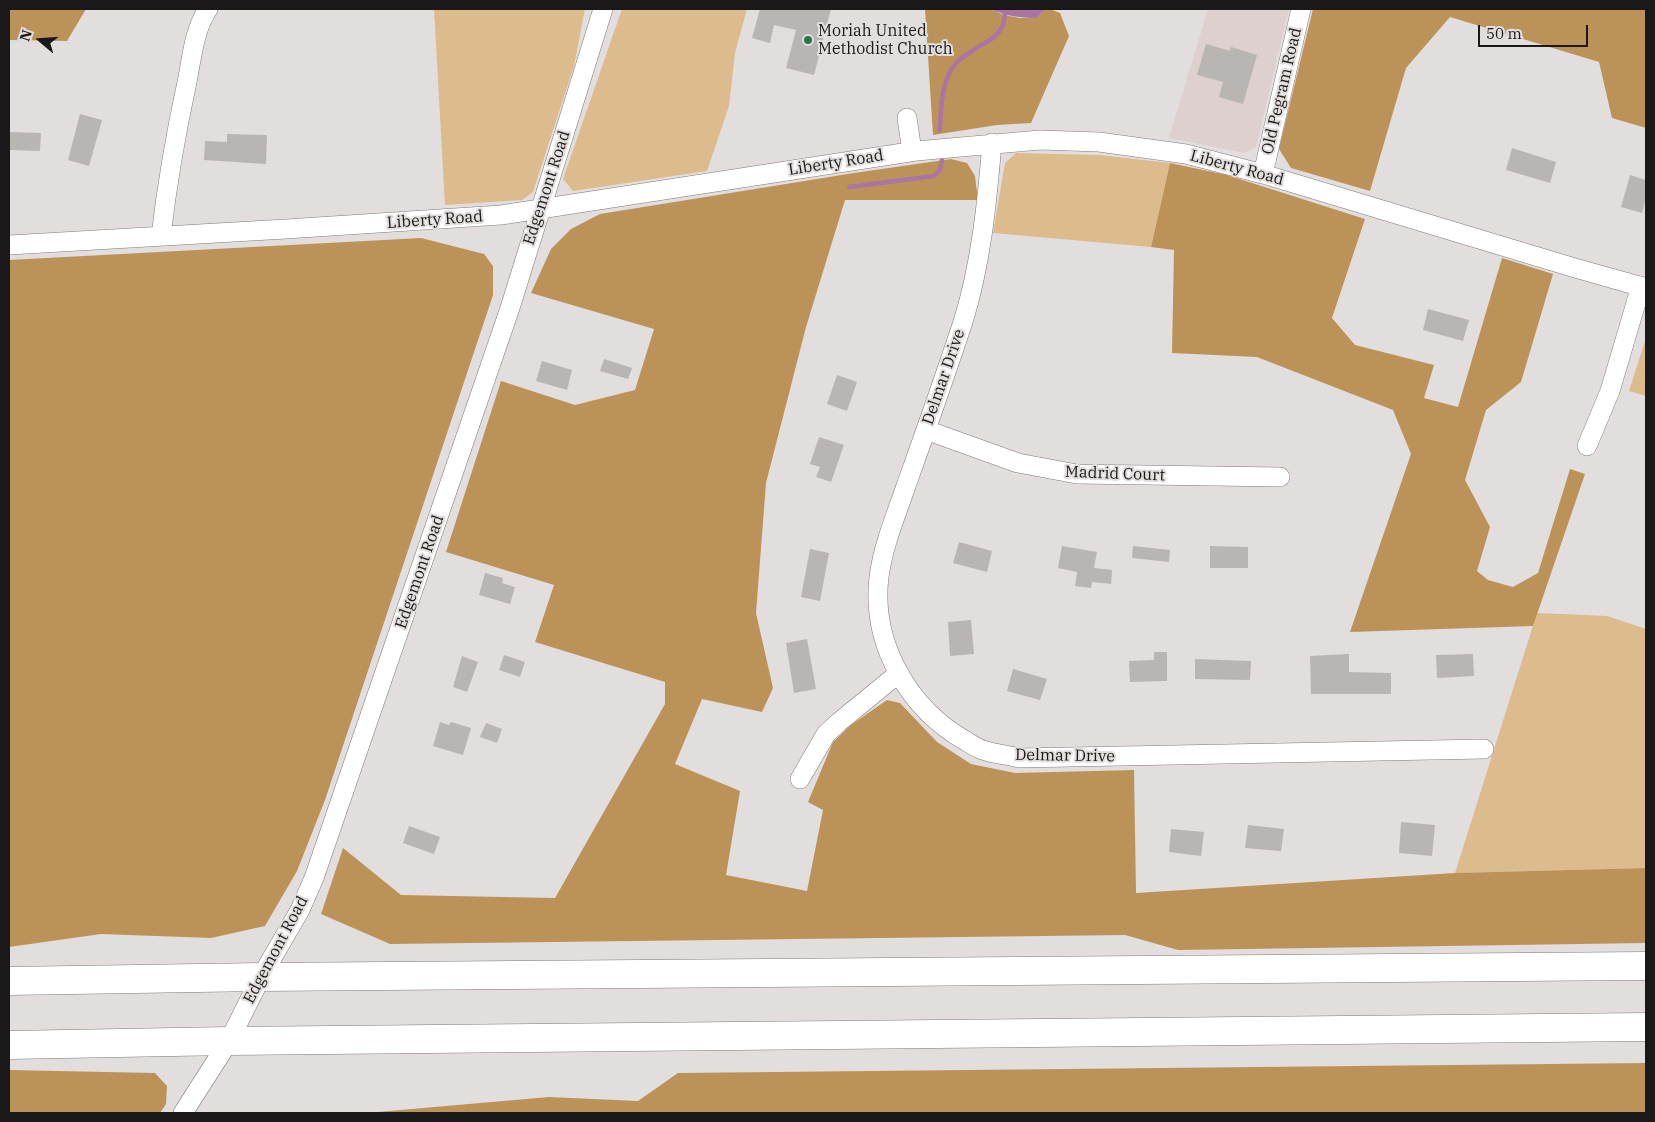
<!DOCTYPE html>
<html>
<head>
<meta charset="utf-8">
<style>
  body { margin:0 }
  #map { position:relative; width:1655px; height:1122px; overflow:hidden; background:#e3dede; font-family:"IBM Plex Serif",serif }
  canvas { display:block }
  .frame { position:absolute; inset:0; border:10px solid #1a1818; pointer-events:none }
  .north { position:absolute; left:15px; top:15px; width:50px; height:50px; -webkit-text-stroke:4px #e3dede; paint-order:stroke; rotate:288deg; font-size:14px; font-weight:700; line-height:20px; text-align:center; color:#1a1818 }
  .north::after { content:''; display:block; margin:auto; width:18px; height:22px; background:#1a1818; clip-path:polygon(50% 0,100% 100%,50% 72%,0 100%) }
  .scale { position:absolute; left:1478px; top:25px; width:110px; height:22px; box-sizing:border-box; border:2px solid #1a1818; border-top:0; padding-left:6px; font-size:15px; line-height:18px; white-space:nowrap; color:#1a1818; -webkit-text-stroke:4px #e3dede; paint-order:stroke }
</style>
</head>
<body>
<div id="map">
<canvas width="1655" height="1122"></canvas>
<div class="frame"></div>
<div class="north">N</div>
<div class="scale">50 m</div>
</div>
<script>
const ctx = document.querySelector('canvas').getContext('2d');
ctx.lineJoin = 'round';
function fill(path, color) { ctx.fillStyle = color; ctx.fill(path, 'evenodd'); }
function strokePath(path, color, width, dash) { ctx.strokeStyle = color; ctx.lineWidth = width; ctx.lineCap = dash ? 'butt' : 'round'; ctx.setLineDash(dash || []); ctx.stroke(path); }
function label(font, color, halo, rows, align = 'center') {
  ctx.font = font + ' "IBM Plex Serif",serif'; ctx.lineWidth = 4; ctx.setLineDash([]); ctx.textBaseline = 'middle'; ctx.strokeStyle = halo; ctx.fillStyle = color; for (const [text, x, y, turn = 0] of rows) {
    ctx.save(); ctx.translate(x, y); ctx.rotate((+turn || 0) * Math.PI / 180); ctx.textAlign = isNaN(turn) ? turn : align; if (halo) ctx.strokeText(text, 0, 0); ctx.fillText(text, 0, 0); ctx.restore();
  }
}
const built = new Path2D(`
  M1208,9h81l-33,138 -12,6 -75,-15z`);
const green = new Path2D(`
  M434,9h151l-11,57 -41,126 -11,8 -77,5z
  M622,9h125l-12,44 -6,53 -22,65 -134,20 -10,-12z
  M1016,153l83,2 71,8 -19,84 -158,-14 12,-70z
  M1646,338v58l-17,-5z
  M1537,613l70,3 39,13v239l-191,5z`);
const forest = new Path2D(`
  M9,9h77l-19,32 -58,-1z
  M925,9h65l14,6 16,3h17l8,-9h5l10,4 9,23 -38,87 -34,2 -64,10z
  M1313,9h333v119l-34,-10 -13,-56 -149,-45 -44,51 -36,123 -79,-23 -12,-19z
  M951,159l16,4 8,13 3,24h-133l-39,127 -40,156 -10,130 17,75 -11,24 -60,-13 -27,65 65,27 -14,84 81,16 16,-81 -15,-8 25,-60 18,-17 36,-25 13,3 37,39 34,22 44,9 119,-3 2,123 319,-20 191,-5v75l-468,7 -53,-15 -735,9 -69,-30 22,-66 58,47 154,3 110,-194v-22l-130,-40 19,-57 -108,-33 55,-171 74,24 60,-15 19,-61 -123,-36 20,-44 20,-20 29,-15 254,-41z
  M1170,163l57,12 138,44 -33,99 23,27 79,20 -10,33 34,9 44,-149 51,16 -32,108 -35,28 -21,70 25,47 -13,44 11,9 25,7 25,-14 32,-104 15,5 -52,152 -183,6 61,-178 -18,-44 -136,-53 -85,-4 2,-103 -23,-3z
  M421,238l63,16 9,12v29l-168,505 -28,71 -32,55 -54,12 -110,-4 -92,13v-687z
  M1646,1063v50h-1280l183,-16 89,4 40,-28z
  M9,1070l146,3 12,13 -1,18 -6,9h-151z`);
const water = new Path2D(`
  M990,9h55l-8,9c-17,0 -31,-2 -47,-9z`);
const stream = new Path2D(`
  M940,130c1,-22 1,-50 16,-67 6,-6 15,-11 22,-16 9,-5 19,-10 24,-20 3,-5 2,-12 4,-18
  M849,187l85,-11 6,-6 2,-10`);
const building = new Path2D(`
  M760,9h71l-17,66 -28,-7 10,-38 -22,-5 -4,18 -18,-5z
  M1206,44l24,7 1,-4 26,8 -14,49 -24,-7 4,-15 -26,-7z
  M80,114l22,6 -13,46 -21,-6z
  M9,132l32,1 -1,18 -31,-1z
  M227,134l40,1 -1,29 -62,-4 1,-19 22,1z
  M1512,148l44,14 -6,21 -44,-13z
  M1630,175l16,5v18l-4,15 -21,-6z
  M1428,309l41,11 -6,21 -40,-11z
  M604,359l28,9 -4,11 -28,-8z
  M542,361l30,9 -5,20 -31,-9z
  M837,375l20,7 -10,29 -20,-7z
  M819,437l25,8 -13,37 -15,-5 4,-10 -10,-3z
  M959,542l33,9 -5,21 -34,-9z
  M1062,546l35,6 -3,16 18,2 -1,14 -19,-2 -1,6 -16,-2 2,-14 -19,-4z
  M1133,546l37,4 -1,12 -37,-4z
  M1210,546l38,1v21h-38z
  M810,549l19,4 -9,48 -19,-4z
  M485,573l18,5 -1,5 13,4 -5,17 -31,-9z
  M971,620l3,34 -24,2 -2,-34z
  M807,639l9,50 -22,4 -8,-50z
  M1154,652h13v29l-37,1 -1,-21 25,-1z
  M1349,654v18l42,1v21h-80l-1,-38z
  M1473,654l1,22 -37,2 -1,-23z
  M504,655l21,7 -5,15 -21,-7z
  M462,656l16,6 -11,30 -14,-5z
  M1195,659l56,2 -1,19 -55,-1z
  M1013,669l34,10 -7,21 -33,-9z
  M440,722l9,3 2,-3 20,6 -8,27 -30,-9z
  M486,723l16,6 -5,14 -17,-6z
  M1401,822l34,3 -3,31 -33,-3z
  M1248,825l36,4 -3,22 -36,-3z
  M409,826l31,11 -6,17 -31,-11z
  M1171,829l33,3 -3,24 -32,-4z`);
const minor = new Path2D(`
  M907,118l5,33
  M992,143c-5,60 -11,121 -29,179 -18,54 -37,108 -56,161 -10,30 -24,62 -28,94 -8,67 30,132 87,164 5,3 11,7 17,9 11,4 25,5 36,8l465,-9
  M1263,174l38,-165
  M161,236c6,-52 15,-103 26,-154 5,-25 7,-52 21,-73
  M9,245l277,-16 215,-14 415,-64 124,-11 59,2 87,12 77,20 312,94 71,20
  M926,430l92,33 59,11 203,3
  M1587,446l23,-55 31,-105
  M800,779l26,-45 13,-12 60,-49
  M183,1113l46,-72 32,-64 39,-67 14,-32 196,-570 93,-299`);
const highway = new Path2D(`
  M9,981l252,-4 1385,-11
  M9,1045l220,-4 1417,-14`);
const markers = [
  [808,40,5,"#27794a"]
];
const poiNames = [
  ["Moriah United",818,31],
  ["Methodist Church",818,49]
];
const streetNames = [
  ["Old Pegram Road",1282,91,-77],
  ["Liberty Road",836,163,-9],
  ["Liberty Road",1237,168,15],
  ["Edgemont Road",547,188,-72],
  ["Liberty Road",435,220,-4],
  ["Delmar Drive",944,377,-71],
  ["Madrid Court",1115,474,2],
  ["Edgemont Road",420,572,-71],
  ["Delmar Drive",1065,756,1],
  ["Edgemont Road",276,950,-62]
];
fill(built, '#ded0cf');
fill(green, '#dcbb8c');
fill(forest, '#bb9358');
fill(water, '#aa75a3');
strokePath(stream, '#aa75a3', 4.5);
fill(building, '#b9b5b3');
strokePath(minor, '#7f7a7a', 20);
strokePath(highway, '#7f7a7a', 29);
strokePath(minor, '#fff', 19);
strokePath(highway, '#fff', 28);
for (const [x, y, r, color] of markers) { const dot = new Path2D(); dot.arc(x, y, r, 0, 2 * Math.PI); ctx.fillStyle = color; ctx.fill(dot); strokePath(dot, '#e3dede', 2); }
label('16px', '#1a1818', '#e3dede', poiNames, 'left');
label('16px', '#1a1818', '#e3dede', streetNames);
</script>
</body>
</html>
